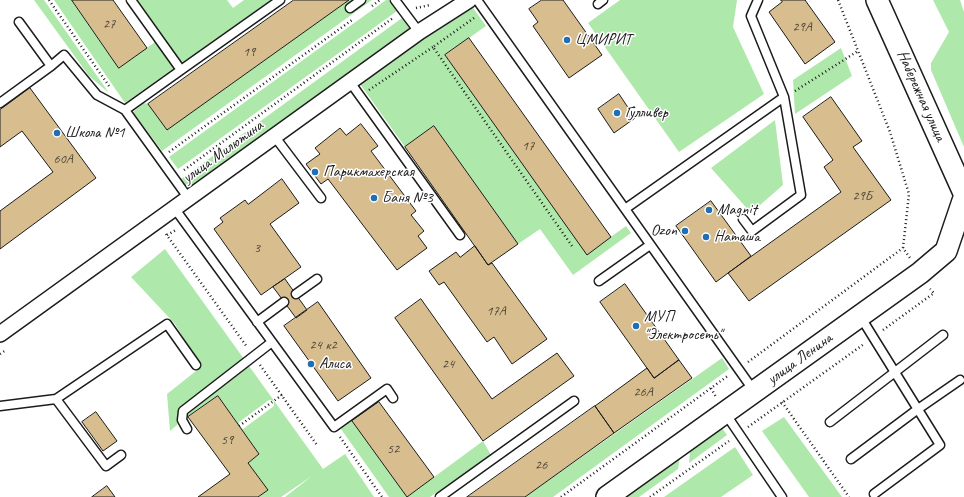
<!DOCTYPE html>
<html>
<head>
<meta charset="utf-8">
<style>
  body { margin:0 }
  canvas { display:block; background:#fff }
</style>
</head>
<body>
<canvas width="964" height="497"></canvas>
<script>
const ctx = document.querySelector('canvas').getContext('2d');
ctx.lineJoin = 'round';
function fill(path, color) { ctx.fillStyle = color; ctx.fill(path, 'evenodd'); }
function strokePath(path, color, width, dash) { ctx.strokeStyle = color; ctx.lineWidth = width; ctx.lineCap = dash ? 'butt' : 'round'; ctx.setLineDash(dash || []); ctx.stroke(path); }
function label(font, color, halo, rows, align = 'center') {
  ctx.font = font + ' Caveat,sans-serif'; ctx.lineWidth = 3; ctx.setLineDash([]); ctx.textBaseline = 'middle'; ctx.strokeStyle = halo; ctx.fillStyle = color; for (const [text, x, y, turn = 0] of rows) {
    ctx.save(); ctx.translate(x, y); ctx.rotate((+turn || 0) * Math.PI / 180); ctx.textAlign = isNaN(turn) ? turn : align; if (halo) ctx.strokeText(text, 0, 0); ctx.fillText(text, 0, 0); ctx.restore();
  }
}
const green = new Path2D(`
  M34,0h10l65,93 -20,-17z
  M54,0h18l47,68 36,-26 19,26 -49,35z
  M135,0h92l6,8 11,-8h27l-91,64z
  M349,0h23l-210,151 -29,-39 11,-9 4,1 19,26z
  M386,0h3l8,11 -219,158 -9,-12z
  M620,0h117l-4,27 31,67 -85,58 -91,-129z
  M933,0h27l4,12v135l-33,-77v-7l18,-31z
  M471,5l15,21 -41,29 142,199 39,-28 5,7 -58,42 -33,-46 -22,15 -84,-118 -29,21 -45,-63z
  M402,18l8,11 -221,161 -8,-11z
  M841,48l11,28 -57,38 -2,-34z
  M775,120l8,65 -32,28 -40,-45z
  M165,249l158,220 22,-15 29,43h-89l27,-21 -31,21h-22l8,-7 -19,-27 11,-9 -41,-58 -30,21v-6l50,-48 -59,45 -2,9v8l-7,6 -3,-37 34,-27 -26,-43 -44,-47zM269,400l5,1v5l-31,23 -4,-3v-4z
  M722,358l7,11 -176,128h-28z
  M784,417l58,80h-33l-47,-66z
  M352,421l55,76 76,-56 8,14 -61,42h-41l-48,-68z
  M722,428l5,7 -38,28 1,-12z
  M735,447l18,28 -32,22h-57z
  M680,457l-2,12 -39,28h-15z`);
const building = new Path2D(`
  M72,0h41l34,48 -28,20z
  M294,0h55l-182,130 -19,-26z
  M542,0h21l39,55 -33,23 -36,-52 5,-4 -9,-13z
  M781,0h24l30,42 -30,22 -36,-52 13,-10z
  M469,38l142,199 -24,18 -142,-200z
  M30,88l66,90 -96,71v-38l53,-39 -31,-41 -22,16v-37z
  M619,94l16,24 -21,15 -16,-24z
  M831,97l31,44 -9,6 38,53 -142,101 -21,-28 113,-81 -17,-25 9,-7 -30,-43z
  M361,124l17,22 -7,5 45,60 -5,4 13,16 -6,5 9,12 -30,22 -69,-91 -7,5 -15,-20 14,-10 -5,-6 25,-20 6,7z
  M434,126l84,118 -30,21 -83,-118z
  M282,179l17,24 -29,21 31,43 -40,28 -47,-66 9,-7 -3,-4 25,-18 3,4z
  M711,201l40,55 -35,26 -40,-56z
  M475,246l13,19 4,-2 55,76 -35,25 -18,-27 -7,5 -43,-60 -5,3 -10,-14 27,-19 4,5z
  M285,279l22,31 -11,8 -23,-31z
  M625,284l54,76 -25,18 -54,-76z
  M421,299l71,100 65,-46 17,23 -91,65 -88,-123z
  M318,302l53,76 -33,23 -54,-75z
  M679,360l13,18 -78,55 -19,-27 52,-38 7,10z
  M218,396l41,58 -11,9 20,27 -10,7h-60l32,-23 -42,-57z
  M379,402l55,75 -27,20 -55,-76z
  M595,406l19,27 -89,64h-58z
  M96,412l21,29 -14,10 -21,-29z
  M107,486l8,11h-23z`);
const path = new Path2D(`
  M49,0l60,86
  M838,0l52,132 19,62 -6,54 7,10
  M372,6l8,-6
  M416,8l14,-3
  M474,18l-41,29 139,199
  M369,90l64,-43
  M795,91l63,-40
  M169,152l183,-132
  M184,170l209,-152
  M166,234l81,113
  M167,235l9,-5
  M883,330l51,-37 -4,-4
  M0,354l6,-4
  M748,362l155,-114
  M260,365l57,80
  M711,388l5,9
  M782,402l67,95
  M239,426l43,-31
  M748,427l116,-83
  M340,437l42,60
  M561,497l168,-122
  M650,497l79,-56`);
const lane = new Path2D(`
  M131,0l50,70 -56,40 64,89
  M395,0l24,32
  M477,0l277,391
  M758,0l-7,16 33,81
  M598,4l5,-4
  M350,8l11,-8
  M19,22l32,44 13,-11 33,40 28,15
  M181,70l99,-70
  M350,82l110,153
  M0,103l51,-37
  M275,137l46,61
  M175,209l159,218 53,-38 6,9
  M625,209l159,-112 17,98 -49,36 -9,-12
  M599,281l51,-36
  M296,294l21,-15
  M860,316l80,129 -66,49
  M257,322l27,-20
  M56,399l50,67 15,-11
  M0,406l56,-7 111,-75 29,41
  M725,413l57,84
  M830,422l113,-87
  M187,429l-5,-9 1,-9 89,-69
  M851,459l67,-50 42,-29
  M440,497l134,-96`);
const street = new Path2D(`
  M0,334l419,-302 50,-32`);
const secondary = new Path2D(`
  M877,0l87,193
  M607,497l313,-224 26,-22 18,-53`);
const markers = [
  [567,40,4,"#1f6fb2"],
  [617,113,4,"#1f6fb2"],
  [57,133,4,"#1f6fb2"],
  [315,172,4,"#1f6fb2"],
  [374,198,4,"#1f6fb2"],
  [709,210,4,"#1f6fb2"],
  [685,231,4,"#1f6fb2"],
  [706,237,4,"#1f6fb2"],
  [636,326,4,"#1f6fb2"],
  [311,364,4,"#1f6fb2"]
];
const numberNames = [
  ["27",109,24],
  ["29А",802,27],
  ["19",249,52],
  ["17",528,146],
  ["60А",63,159],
  ["29Б",862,196],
  ["3",257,248],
  ["17А",496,311],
  ["24 к2",323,345],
  ["24",448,364],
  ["26А",643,392],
  ["59",227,440],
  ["52",393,449],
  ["26",541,465]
];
const poiNames = [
  ["ЦМИРИТ",575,40],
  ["Гулливер",625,113],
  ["Школа №1",65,133],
  ["Парикмахерская",323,172],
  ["Баня №3",382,198],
  ["Magnit",717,210],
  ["Ozon",677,231,"right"],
  ["Наташа",714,237],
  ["МУП",644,317],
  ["\"Электросеть\"",644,335],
  ["Алиса",319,364]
];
const streetNames = [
  ["Набережная улица",921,96,66],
  ["улица Милютина",223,152,-36],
  ["улица Ленина",800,359,-36]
];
fill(green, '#afe8ab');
fill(building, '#d8bd8e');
strokePath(building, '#1c1c1c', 1);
strokePath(lane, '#1c1c1c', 11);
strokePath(street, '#1c1c1c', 18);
strokePath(secondary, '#1c1c1c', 24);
strokePath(path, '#1c1c1c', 2.5, [1, 3]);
strokePath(lane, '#fff', 8);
strokePath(street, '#fff', 15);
strokePath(secondary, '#fff', 21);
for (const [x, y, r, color] of markers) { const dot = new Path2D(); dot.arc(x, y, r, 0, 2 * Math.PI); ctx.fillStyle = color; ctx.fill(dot); strokePath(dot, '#fff', 1.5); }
label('14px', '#4b4438', null, numberNames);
label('16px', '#1c1c1c', '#fff', poiNames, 'left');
label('16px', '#1c1c1c', '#fff', streetNames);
</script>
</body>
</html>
